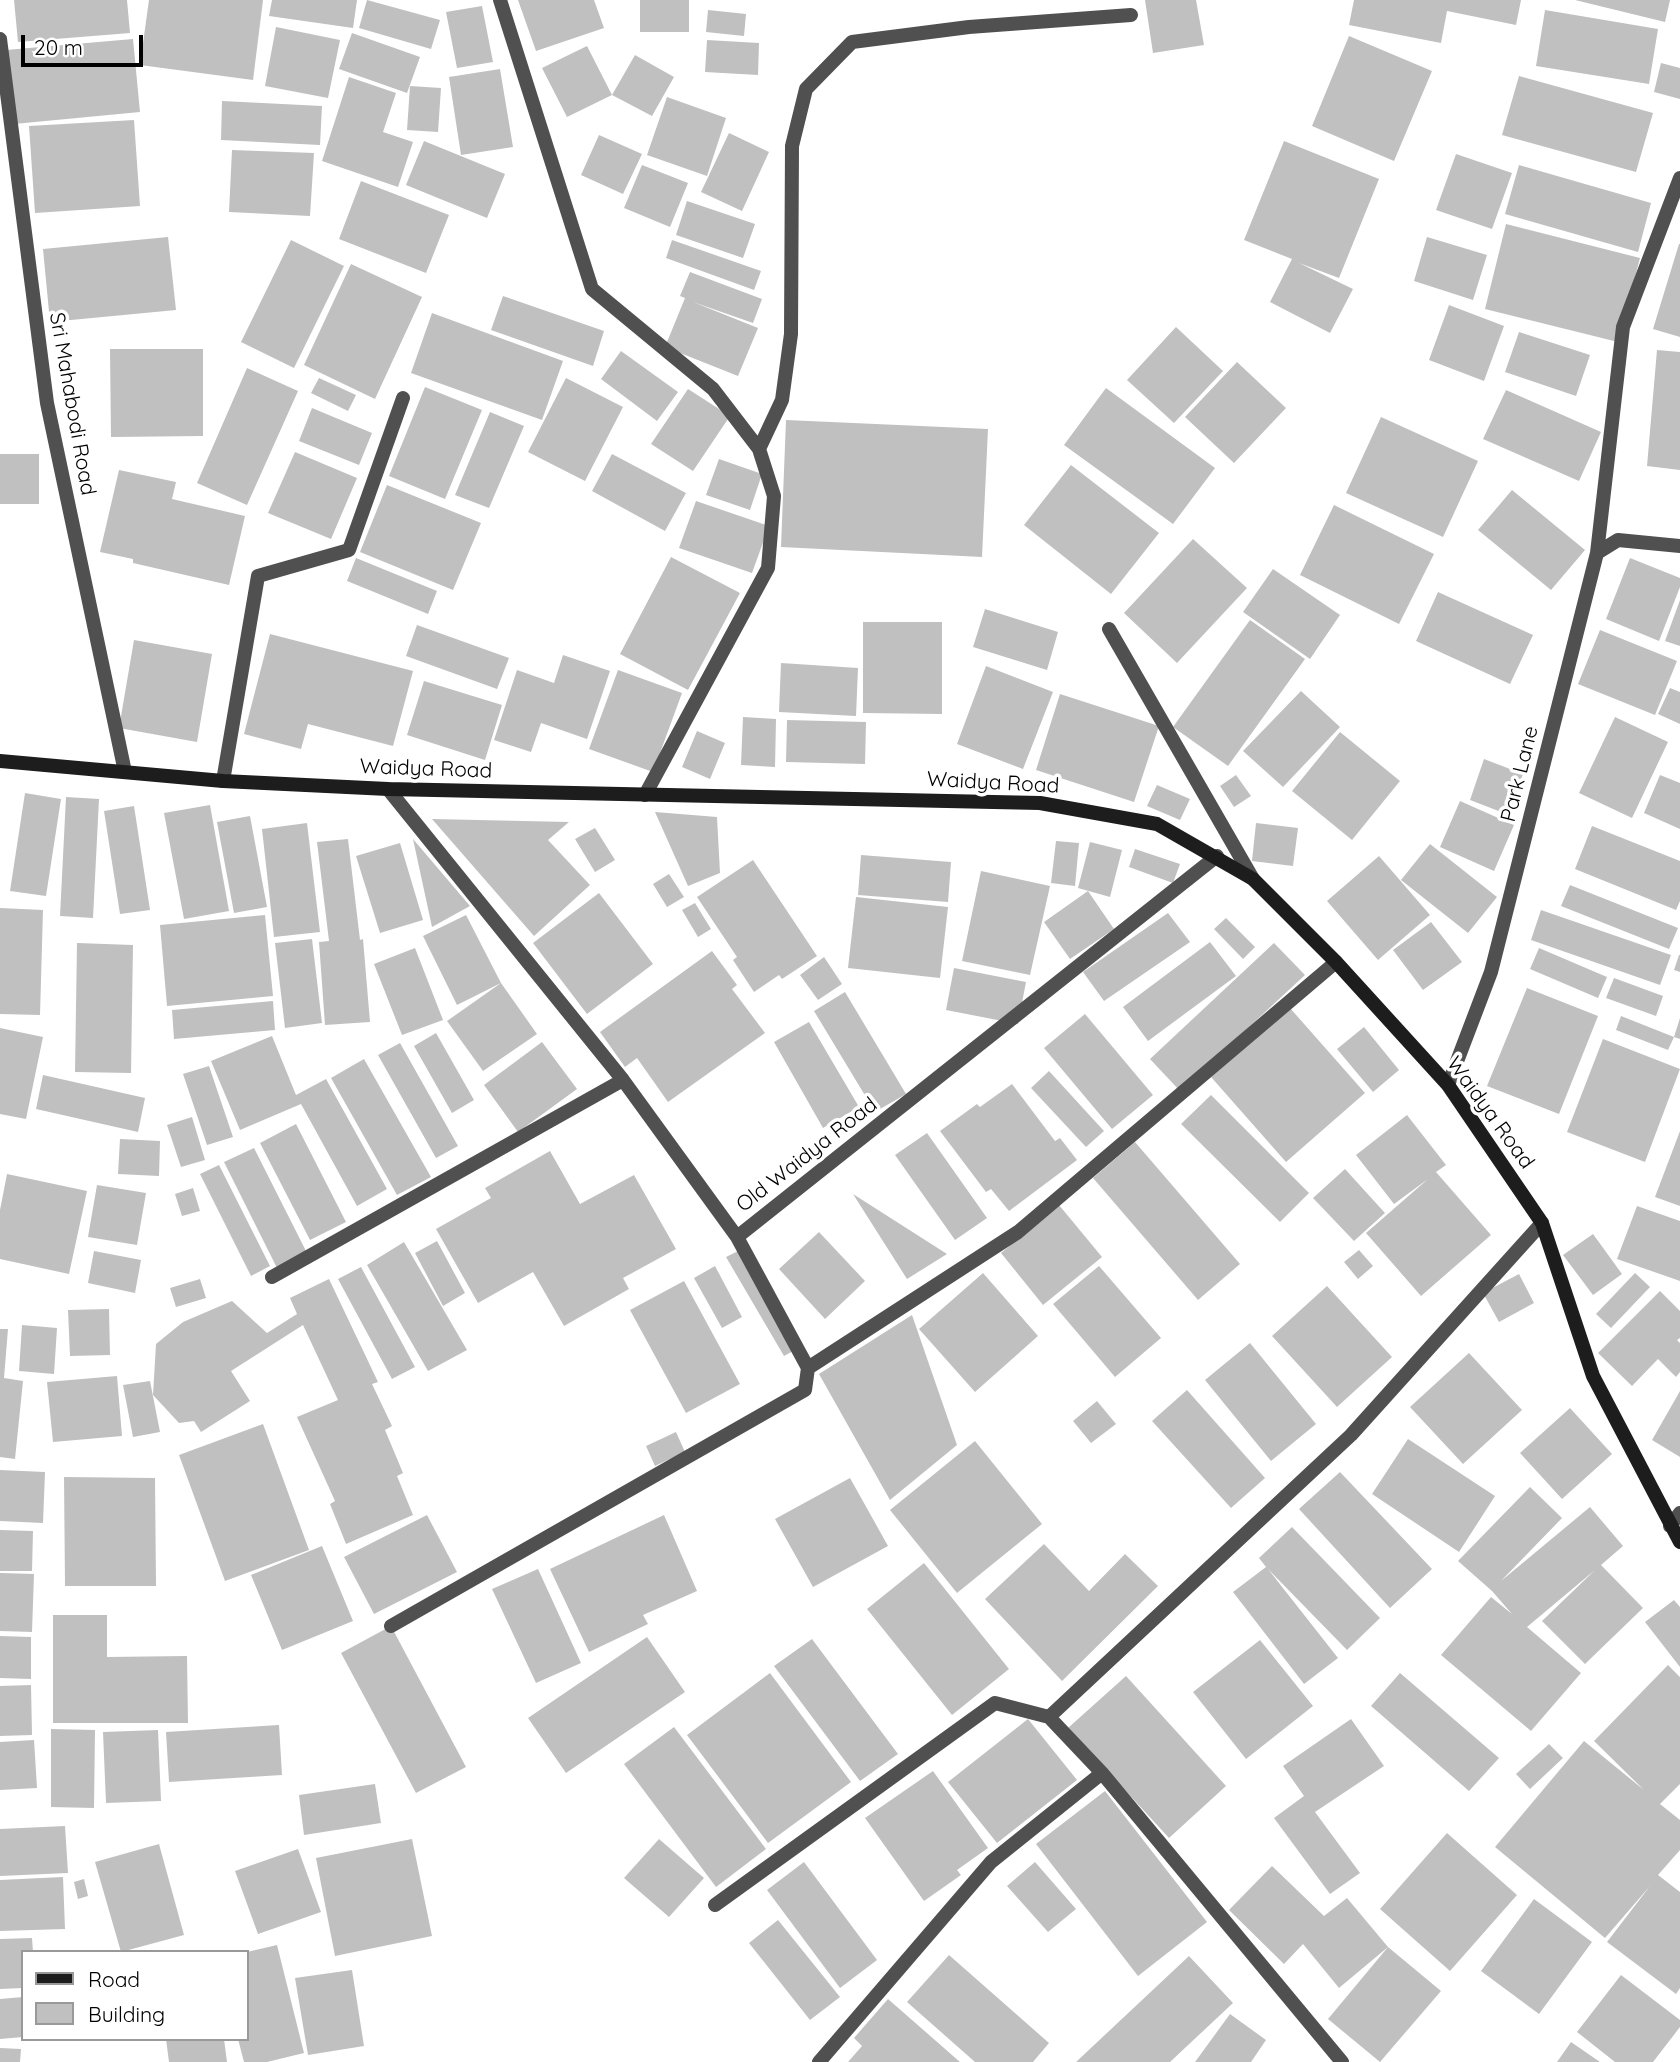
<!DOCTYPE html>
<html>
<head>
<meta charset="utf-8">
<style>
  body { margin:0 }
  #map { position:relative; width:1680px; height:2062px; overflow:hidden; background:#fff; font-family:Quicksand,sans-serif }
  canvas { display:block }
  .legend { position:absolute; left:21px; top:1950px; width:228px; height:91px; box-sizing:border-box; background:#fff; border:2px solid #999; margin:0; padding:9px 12px; list-style:none; font-size:21px; color:#000 }
  .legend li { display:flex; align-items:center; gap:14px; height:35px }
  .legend b { width:35px; border:2px solid #999 }
  .scale { position:absolute; left:21px; top:35px; width:122px; height:32px; box-sizing:border-box; border:4px solid #000; border-top:0; padding-left:9px; font-size:21px; line-height:24px; white-space:nowrap; color:#000; -webkit-text-stroke:5px #fff; paint-order:stroke }
</style>
</head>
<body>
<div id="map">
<canvas width="1680" height="2062"></canvas>
<ul class="legend">
<li><b style="height:9px;background:#1d1d1d"></b>Road</li>
<li><b style="height:19px;background:#c0c0c0"></b>Building</li>
</ul>
<div class="scale">20 m</div>
</div>
<script>
const ctx = document.querySelector('canvas').getContext('2d');
ctx.lineJoin = 'round';
function fill(path, color) { ctx.fillStyle = color; ctx.fill(path, 'evenodd'); }
function strokePath(path, color, width, dash) { ctx.strokeStyle = color; ctx.lineWidth = width; ctx.lineCap = dash ? 'butt' : 'round'; ctx.setLineDash(dash || []); ctx.stroke(path); }
function label(font, color, halo, rows, align = 'center') {
  ctx.font = font + ' Quicksand,sans-serif'; ctx.lineWidth = 7; ctx.setLineDash([]); ctx.textBaseline = 'middle'; ctx.strokeStyle = halo; ctx.fillStyle = color; for (const [text, x, y, turn = 0] of rows) {
    ctx.save(); ctx.translate(x, y); ctx.rotate((+turn || 0) * Math.PI / 180); ctx.textAlign = isNaN(turn) ? turn : align; if (halo) ctx.strokeText(text, 0, 0); ctx.fillText(text, 0, 0); ctx.restore();
  }
}
const building = new Path2D(`
  M14,0h113l3,33 -112,9z
  M149,0h114l-10,80 -113,-15z
  M272,0h85l-4,28 -84,-12z
  M367,0l73,20 -9,29 -72,-21z
  M518,0h76l10,28 -68,23z
  M640,0h49v32h-49z
  M1145,0h51l8,45 -51,8z
  M1354,0h167l-5,25 -69,-14 -6,32 -92,-18z
  M1575,0h95l-5,22z
  M482,6l11,56 -36,6 -11,-56z
  M708,10l38,4 -2,22 -38,-4z
  M1545,10l113,19 -9,55 -113,-18z
  M276,27l64,13 -12,58 -63,-12z
  M352,33l68,24 -13,36 -68,-24z
  M1349,36l83,35 -38,90 -82,-35z
  M133,39l7,73 -126,12 -8,-74z
  M707,40l52,3 -1,32 -53,-3z
  M587,46l25,49 -45,22 -25,-49z
  M635,55l39,22 -22,39 -40,-21z
  M1661,63l19,5v31l-26,-7z
  M500,69l13,78 -52,8 -12,-78z
  M1519,76l134,37 -17,59 -134,-37z
  M349,77l47,16 -13,39 30,10 -15,45 -76,-26z
  M410,86l31,2 -3,44 -31,-2z
  M667,97l59,21 -19,58 -60,-21z
  M222,101l100,5 -2,39 -99,-5z
  M134,120l6,86 -105,7 -6,-87z
  M729,133l40,19 -27,59 -41,-19z
  M599,135l43,19 -19,40 -42,-19z
  M424,141l81,33 -18,44 -81,-33z
  M1284,141l95,38 -40,99 -40,-15 54,26 -23,44 -60,-31 22,-43 -48,-19z
  M232,150l82,3 -4,63 -81,-4z
  M1456,154l56,19 -20,56 -56,-19z
  M642,165l46,18 -18,44 -46,-19z
  M1519,165l132,38 -13,49 -133,-38z
  M361,181l88,34 -23,58 -87,-34z
  M687,201l68,23 -12,34 -67,-23z
  M1506,224l134,34 -22,84 -133,-33z
  M168,237l8,73 -126,12 -7,-73z
  M1427,237l60,18 -14,45 -59,-19z
  M291,240l53,26 -50,102 -53,-26z
  M672,240l89,31 -7,19 -88,-32z
  M1679,244h1v93l-27,-8z
  M351,264l71,33 -47,102 -71,-34z
  M690,272l72,27 -9,24 -60,-21 65,26 -20,48 -73,-29 20,-49 -5,-2z
  M503,296l101,35 -11,35 -102,-36z
  M1449,305l55,21 -20,55 -55,-21z
  M432,313l131,48 -21,59 -131,-47z
  M1176,327l47,44 -49,52 -47,-43z
  M1519,332l71,23 -14,41 -71,-24z
  M110,349h93v87l-92,1z
  M1657,350l23,2v118l-33,-4z
  M621,351l57,41 -21,29 -56,-42z
  M1237,362l49,46 -52,55 -49,-46z
  M247,368l51,23 -51,114 -50,-22z
  M319,378l37,17 -8,16 -37,-18z
  M566,378l57,29 -38,74 -57,-29z
  M425,387l57,23 -37,89 -56,-23z
  M1106,388l109,80 -42,56 -109,-79z
  M688,389l42,27 -37,55 -42,-27z
  M1506,390l95,42 -22,49 -96,-42z
  M312,408l60,25 -13,32 -60,-24z
  M490,412l34,14 -35,82 -34,-13z
  M1381,417l97,44 -35,76 -97,-44z
  M786,420l202,9 -6,128 -201,-10z
  M295,452l62,26 -26,61 -63,-26z
  M0,454h39v50h-39z
  M612,454l74,39 -21,38 -73,-40z
  M719,459l43,15 -12,36 -44,-15z
  M1071,465l88,68 -48,61 -87,-69z
  M119,470l57,12 -4,17 73,17 -16,69 -96,-22v-4l-33,-7z
  M387,485l94,38 -28,67 -93,-38z
  M1512,490l73,60 -34,40 -73,-60z
  M696,501l73,25 -17,47 -73,-25z
  M1334,505l100,49 -35,70 -99,-49z
  M1193,539l54,49 -70,75 -53,-50z
  M671,557l69,36 -52,97 -68,-36z
  M356,558l81,33 -9,23 -81,-33z
  M1630,558l50,20v9l-21,54 -53,-22z
  M1273,569l67,46 -30,44 -67,-47z
  M1438,592l95,43 -23,49 -94,-43z
  M1680,600v46l-15,-5z
  M985,609l73,23 -11,38 -74,-23z
  M1250,620l55,39 -77,107 -55,-39z
  M863,622h79v92l-79,-1z
  M417,625l92,33 -12,31 -91,-33z
  M1600,630l77,31 -22,54 -77,-31z
  M270,634l143,37 -20,75 -85,-22 -7,25 -57,-15z
  M134,640l78,14 -15,88 -78,-14z
  M563,655l47,16 -23,68 -46,-16 -10,29 -37,-12 23,-70 37,13z
  M781,663l77,5 -2,48 -77,-4z
  M986,666l67,26 -30,77 -66,-25z
  M618,670l64,23 -29,79 -64,-23z
  M424,681l78,24 -17,55 -78,-25z
  M1670,688l10,4v32l-22,-10z
  M1301,691l39,36 -57,60 -40,-36z
  M1060,694l99,32 -25,76 -98,-32z
  M743,717l33,2 -1,48 -34,-2z
  M1615,717l53,25 -36,76 -53,-25z
  M787,720l79,2 -1,42 -79,-2z
  M697,731l28,12 -15,36 -28,-12z
  M1340,732l60,49 -48,59 -60,-49z
  M1484,759l39,15 -14,41 -39,-15z
  M1236,775l15,21 -17,11 -14,-21z
  M1660,775l20,8v46l-36,-16z
  M1157,785l33,14 -10,21 -33,-14z
  M25,793l36,6 -15,97 -36,-5z
  M66,797l33,2 -6,119 -33,-2z
  M1460,801l54,24 -20,46 -54,-24z
  M210,805l19,106 -45,8 -20,-106z
  M134,806l16,104 -30,4 -16,-103z
  M655,812l62,5 3,56 -32,13z
  M250,816l17,91 -33,6 -17,-91z
  M432,819l137,3 -21,18 42,45 -56,51z
  M307,823l13,109 -46,5 -12,-108z
  M1256,823l42,5 -5,38 -41,-5z
  M1592,826l88,35v40l-4,9 -101,-41z
  M595,828l20,32 -20,12 -20,-33z
  M348,839l12,101 3,-1 7,83 -45,3 -6,-83 10,-1 -12,-99z
  M413,839l57,67 -38,21z
  M1056,841l23,2 -4,43 -24,-3z
  M1090,842l32,8 -12,47 -32,-9z
  M400,843l23,77 -43,13 -24,-77z
  M1430,844l67,53 -29,36 -67,-53z
  M1135,849l45,15 -7,19 -44,-16z
  M861,855l90,7 -3,40 -90,-7z
  M1379,856l51,59 -52,45 -51,-59z
  M753,860l64,96 -35,23 -3,-4 -25,17 -21,-32 4,-3 -40,-60z
  M981,871l69,15 -20,89 -68,-14z
  M669,874l15,23 -17,10 -14,-23z
  M1570,885l108,43 -9,21 -108,-43z
  M1088,891l26,38 -44,30 -26,-37z
  M599,893l54,71 -66,50 -54,-71z
  M856,897l92,10 -8,71 -92,-10z
  M695,903l16,26 -13,8 -16,-27z
  M0,908l43,2 -3,105 -40,-1z
  M1541,910l130,45 -11,30 -129,-45z
  M1168,913l22,29 -86,59 -21,-29z
  M265,915l8,81 -106,10 -7,-81z
  M466,915l35,68 36,51 -54,37 -36,-50 54,-38 -44,22 -34,-69z
  M1226,918l29,29 -12,12 -29,-30z
  M1431,922l31,40 -39,28 -30,-40z
  M312,939l10,84 -37,5 -10,-85z
  M1210,942l26,34 -88,65 -25,-34z
  M77,943l56,2 -2,128 -56,-1z
  M1274,943l31,32 -125,116 -30,-32z
  M415,948l28,72 -41,15 -28,-71z
  M1539,948l68,29 -9,21 -68,-29z
  M712,951l25,34 -5,4 33,44 -97,69 -31,-44 -12,9 -25,-35z
  M1679,955h1v17l-6,-2z
  M824,957l18,27 -24,16 -18,-25z
  M954,968l72,14 -8,42 -72,-14z
  M1614,978l49,18 -7,20 -50,-18z
  M1527,988l71,28 -39,98 -72,-28z
  M845,992l61,102 -31,18 -61,-101z
  M273,1001l2,29 -101,9 -2,-29z
  M1290,1008l75,85 -79,69 -75,-85z
  M1085,1014l68,81 -41,34 -68,-81z
  M1621,1016l53,21 6,-19v21l-6,-2 -6,13 -52,-20z
  M809,1022l50,85 -36,21 -49,-86z
  M1364,1027l35,43 -26,22 -36,-43z
  M0,1028l43,9 -17,82 -26,-5z
  M436,1033l38,67 -22,13 -38,-67z
  M272,1036l24,59 30,-16 61,110 -30,17 -56,-102 -61,26 -29,-69z
  M1603,1039l77,30 -35,93 -78,-30z
  M542,1042l35,47 -59,43 -34,-47z
  M400,1043l58,103 -22,12 -58,-103z
  M364,1059l67,118 -34,18 -66,-117z
  M209,1066l24,71 -26,8 -24,-71z
  M1049,1071l55,60 -18,16 -55,-59z
  M43,1075l102,23 -7,34 -102,-23z
  M1012,1084l43,57 5,-3 17,22 -68,51 -18,-22 -5,3 -46,-61 37,-27 3,3z
  M1211,1095l98,98 -29,29 -99,-98z
  M1407,1115l39,50 -10,7 55,63 -70,61 -55,-63 62,-54 -34,25 -38,-49z
  M192,1117l13,43 -24,7 -14,-42z
  M296,1124l50,98 -36,18 -50,-97z
  M1680,1131v75l-25,-9z
  M927,1133l60,85 -32,22 -60,-85z
  M120,1139l40,2 -1,35 -41,-2z
  M1135,1142l105,122 -42,36 -105,-122z
  M254,1148l53,105 -30,15 -53,-106z
  M550,1151l30,53 54,-29 42,74 -53,29 6,11 -65,37 -31,-54 -55,31 -42,-74 55,-31 -6,-10z
  M219,1165l51,101 -19,10 -51,-102z
  M1345,1169l40,44 -31,28 -41,-43z
  M7,1174l80,17 -18,83 -69,-15v-49z
  M97,1185l49,8 -9,52 -49,-8z
  M193,1188l7,23 -18,5 -7,-22z
  M853,1194l94,60 -40,25z
  M1059,1205l43,52 -59,48 -42,-52z
  M1637,1206l43,15v60l-63,-22z
  M819,1232l46,49 -40,38 -46,-50z
  M1593,1234l29,40 -29,21 -30,-40z
  M437,1241l28,52 -22,13 -28,-53z
  M404,1242l63,108 -39,21 -61,-106z
  M1359,1250l14,16 -15,13 -14,-17z
  M94,1251l47,9 -6,33 -47,-10z
  M738,1251l57,99 -11,6 -58,-99z
  M715,1266l27,51 -20,11 -28,-50z
  M1099,1266l62,72 -46,39 -62,-73z
  M361,1267l54,100 -23,12 -54,-100z
  M983,1273l55,63 -63,56 -56,-63z
  M1635,1273l15,14 -39,41 -15,-14z
  M1519,1274l15,29 -35,19 -16,-29z
  M200,1279l6,19 -30,9 -6,-19z
  M329,1279l49,103 -6,2 20,42 -7,4 18,43 -6,3 16,39 -67,29 -16,-40 5,-3 -38,-84 41,-17 -35,-75 -72,46 19,30 -49,31 -7,-11 -15,2 -26,-28 3,-51 27,-22 49,-21 35,32 30,-19 -7,-16z
  M684,1281l56,103 -54,29 -56,-103z
  M1327,1286l65,71 -55,50 -65,-71z
  M1660,1291l20,20v27l-3,2 3,3v29l-4,5 -18,-18 -26,27 -34,-33z
  M109,1309l1,46 -40,1 -2,-46z
  M912,1315l45,130 -67,55 -71,-126z
  M22,1325l35,3 -3,46 -35,-3z
  M0,1329h8l-4,49 19,3 -8,78 -15,-2z
  M1250,1343l66,81 -45,37 -66,-81z
  M1469,1353l53,57 -59,54 -53,-57z
  M117,1376l5,60 -69,6 -6,-60z
  M150,1381l10,51 -27,5 -10,-52z
  M1187,1390l78,88 -34,30 -79,-87z
  M1680,1391v66l-28,-17z
  M1097,1401l19,23 -25,19 -18,-22z
  M1570,1408l42,46 -50,45 -42,-46z
  M263,1424l46,126 -84,31 -46,-126z
  M676,1432l9,20 -30,14 -9,-20z
  M1408,1439l87,57 -36,56 -87,-58z
  M975,1441l67,83 -85,69 -67,-83z
  M0,1470l45,2 -2,51 -43,-2z
  M1340,1472l92,97 -42,39 -91,-99z
  M64,1477l91,1 1,108h-91z
  M850,1478l38,68 -75,41 -38,-68z
  M1530,1487l32,31 -61,63 89,-74 33,39 -22,19 42,43 -58,56 -43,-43 53,-51 -68,57 54,46 -50,58 -90,-76 50,-58 21,17 -20,-23 -34,-30z
  M427,1515l30,57 -83,42 -30,-57z
  M664,1515l33,76 -54,24 5,9 -59,28 -39,-83z
  M1292,1527l88,91 -33,32 -79,-81 70,89 -34,26 -71,-92 33,-25 -7,-9z
  M0,1530l33,1 -1,40h-32z
  M1044,1544l45,47 36,-37 33,32 -96,95 -77,-82z
  M322,1546l31,75 -71,29 -31,-75z
  M924,1563l85,106 -57,46 -85,-106z
  M538,1569l43,94 -45,20 -44,-94z
  M0,1573l34,1 -2,58 -32,-1z
  M1674,1600l6,7v60l-35,-45z
  M53,1615h54v42l80,-1 1,67h-135z
  M391,1626l75,141 -50,26 -75,-140z
  M0,1636l31,1v42l-31,-1z
  M647,1637l38,55 -119,81 -38,-55z
  M812,1639l86,115 -38,27 -86,-115z
  M1260,1640l53,66 -67,53 -53,-67z
  M1668,1665l12,12v107l-20,20 20,16v30l-22,25 22,17v96l-4,6 -69,-52 43,-56 -45,52 -110,-91 89,-106 60,49 -50,-49z
  M770,1673l81,109 -83,61 -81,-108z
  M1400,1673l99,85 -30,33 -98,-85z
  M1126,1676l100,110 -57,52 -101,-110z
  M31,1685l1,50 -32,1v-50z
  M1028,1719l49,61 -80,63 -49,-61z
  M1351,1719l33,47 -69,46 45,61 -30,21 -56,-76 30,-22 -21,-30z
  M279,1725l3,50 -113,7 -3,-50z
  M674,1727l92,122 -50,38 -92,-123z
  M51,1729l44,1 -1,78 -43,-1z
  M158,1730l3,71 -55,2 -3,-71z
  M34,1740l3,48 -37,2v-48z
  M1549,1744l14,14 -33,31 -14,-15z
  M933,1771l55,77 -31,22 4,5 -37,26 -59,-83z
  M375,1784l6,39 -77,12 -5,-40z
  M1105,1791l102,131 -69,54 -102,-132z
  M65,1826l3,47 -68,3v-47z
  M1447,1833l70,62 -67,76 -70,-62z
  M412,1839l20,97 -97,20 -19,-98z
  M659,1839l45,39 -35,39 -45,-39z
  M159,1844l25,91 -63,17 -26,-90z
  M298,1849l23,63 -63,22 -23,-63z
  M804,1862l73,98 -37,28 -73,-98z
  M1035,1862l41,47 -28,23 -41,-46z
  M1272,1866l52,50 23,-18 41,49 -49,41 -36,-44 -19,20 -55,-54z
  M63,1877l2,52 -65,2v-51z
  M84,1879l4,17 -10,3 -4,-17z
  M1534,1899l58,43 -53,72 -58,-43z
  M778,1920l62,77 -30,23 -61,-77z
  M32,1938l1,14h-10v36l-23,1v-50z
  M277,1945l27,108 -37,9h-23l-6,-23h9v-87z
  M1388,1947l53,44 -61,71 -52,-43z
  M949,1955l100,88 -16,19h-58l-68,-60z
  M1189,1956l44,47 -63,59h-94z
  M352,1970l12,76 -56,9 -13,-77z
  M1621,1975l59,45v7l-27,35h-38l-38,-30z
  M23,1997v40l-23,2v-40z
  M888,1999l72,63h-112l14,-16 -8,-8z
  M1230,2014l36,26 -15,22h-56z
  M166,2039h58l3,23h-58z
  M1571,2042l29,20h-43z
  M0,2048l21,1 -1,13h-20z`);
const street = new Path2D(`
  M500,0l92,289 121,100 46,60 15,47 -6,72 -123,227
  M0,39l47,364 78,369
  M759,449l23,-49 9,-66 1,-188 14,-57 46,-47 117,-15 162,-12
  M1597,553l21,-13 62,6
  M1109,629l144,250
  M223,781l35,-205 91,-26 54,-152
  M388,789l235,291 114,157 71,131 -3,22 -414,236
  M1448,1085l43,-113 106,-419 26,-226 57,-149
  M737,1237l480,-381
  M272,1277l351,-197
  M808,1368l210,-136 318,-270
  M1670,1526l10,-13
  M1049,1717l302,-282 191,-212
  M715,1905l280,-202 54,14 53,56 240,289
  M819,2062l172,-200 111,-89`);
const secondary = new Path2D(`
  M0,761l223,20 165,8 652,14 117,21 96,55 83,83 112,123 94,138 51,153 87,166`);
const streetNames = [
  ["Sri Mahabodi Road",72,404,80],
  ["Waidya Road",426,769,2],
  ["Park Lane",1520,774,-76],
  ["Waidya Road",993,783,3],
  ["Waidya Road",1490,1113,54],
  ["Old Waidya Road",807,1155,-38]
];
fill(building, '#c0c0c0');
strokePath(street, '#505050', 14);
strokePath(secondary, '#1d1d1d', 14);
label('21px', '#000', '#fff', streetNames);
</script>
</body>
</html>
